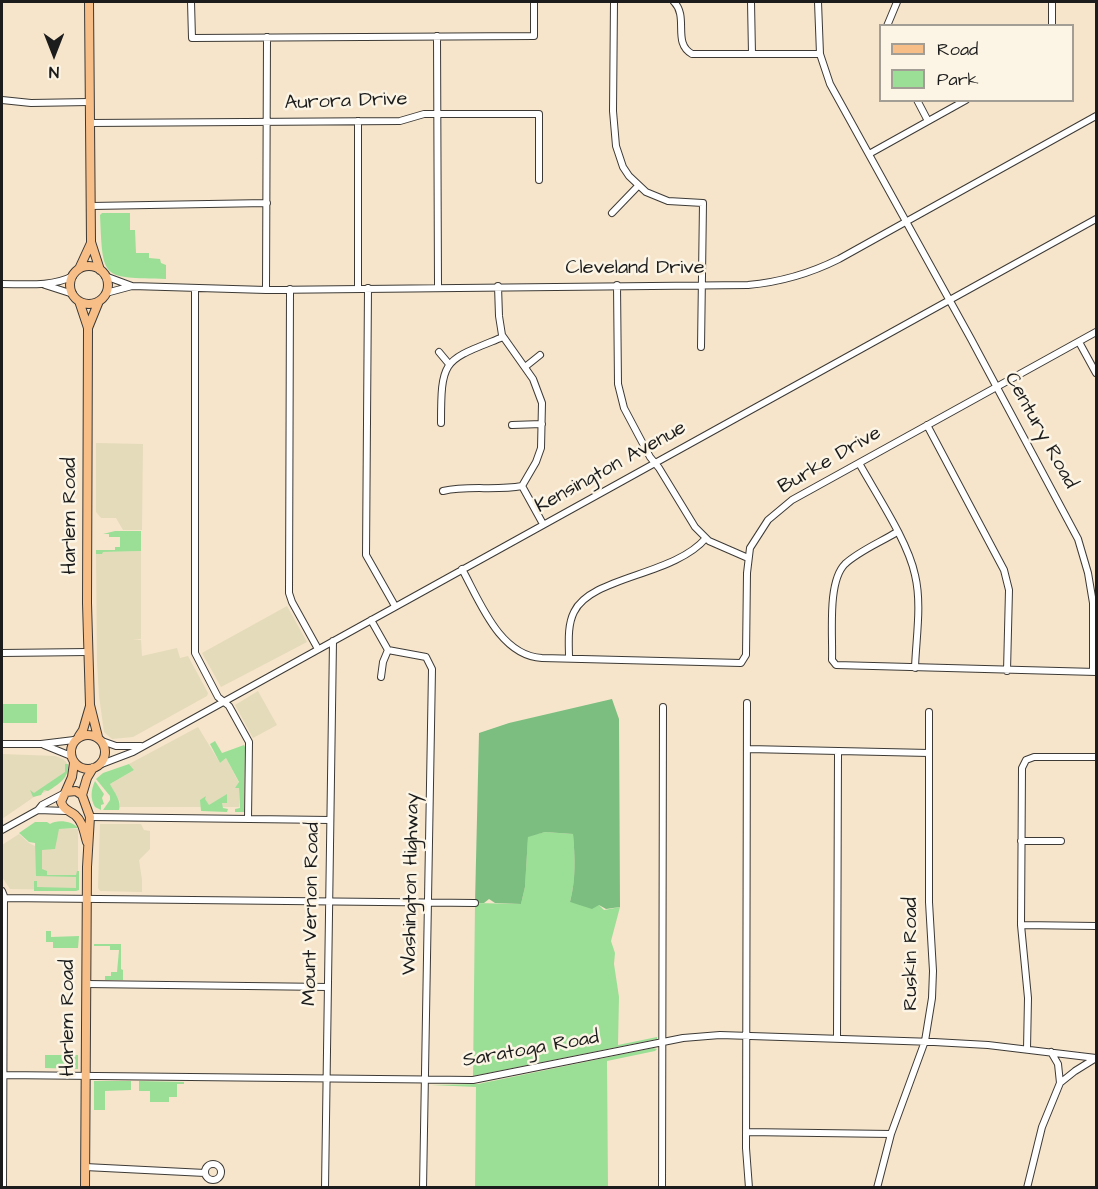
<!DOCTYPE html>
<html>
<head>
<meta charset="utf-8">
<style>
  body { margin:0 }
  #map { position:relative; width:1098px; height:1189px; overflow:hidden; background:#f6e5cb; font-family:"Architects Daughter",sans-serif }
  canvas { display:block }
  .frame { position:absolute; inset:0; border:3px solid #1c1c1c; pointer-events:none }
  .legend { position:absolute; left:879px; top:24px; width:195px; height:78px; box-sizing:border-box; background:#fcf5e5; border:2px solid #a29e95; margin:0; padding:8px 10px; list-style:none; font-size:18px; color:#1c1c1c }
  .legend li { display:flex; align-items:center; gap:12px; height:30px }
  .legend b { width:30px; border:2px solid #a29e95 }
  .north { position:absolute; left:24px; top:24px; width:60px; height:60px; -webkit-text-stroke:4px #fcf5e5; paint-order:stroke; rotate:180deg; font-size:16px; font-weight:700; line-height:24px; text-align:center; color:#1c1c1c }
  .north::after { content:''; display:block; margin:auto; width:21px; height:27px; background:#1c1c1c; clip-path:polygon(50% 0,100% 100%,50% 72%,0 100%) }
</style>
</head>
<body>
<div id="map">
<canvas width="1098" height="1189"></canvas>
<div class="frame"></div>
<ul class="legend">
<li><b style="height:8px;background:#f7be87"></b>Road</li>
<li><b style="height:16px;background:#9bdf97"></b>Park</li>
</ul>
<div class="north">N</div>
</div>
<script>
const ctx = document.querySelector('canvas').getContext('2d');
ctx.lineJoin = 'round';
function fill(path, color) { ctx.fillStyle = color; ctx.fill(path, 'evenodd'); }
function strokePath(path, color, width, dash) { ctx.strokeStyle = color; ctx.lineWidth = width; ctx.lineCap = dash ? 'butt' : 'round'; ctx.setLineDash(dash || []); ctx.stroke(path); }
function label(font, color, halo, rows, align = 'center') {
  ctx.font = font + ' "Architects Daughter",sans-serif'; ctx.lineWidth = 5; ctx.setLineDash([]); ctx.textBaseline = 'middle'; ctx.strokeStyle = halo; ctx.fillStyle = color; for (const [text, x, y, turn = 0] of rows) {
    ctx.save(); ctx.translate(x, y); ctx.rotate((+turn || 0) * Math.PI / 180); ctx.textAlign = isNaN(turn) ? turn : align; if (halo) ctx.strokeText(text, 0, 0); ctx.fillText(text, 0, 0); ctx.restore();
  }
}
const built = new Path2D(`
  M96,443l47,1 -1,86h-19l-7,-12h-15l-5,-6z
  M141,551v88l-8,1h8l1,16 35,-8 3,10 8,-2 20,37 -1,3 -74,41 -21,2 -8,-7 -5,-36 -2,-34 -1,-108h6v-2z
  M287,606l20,36 -86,45 -19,-34z
  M258,691l19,34 -24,13 -18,-33z
  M198,727l22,36 6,-5 13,25v24h-119v-5l-10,-18 24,-14 -5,-6z
  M2,754l53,2 8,3 4,4 1,8 -3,7 -14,11 -17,8 -32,22z
  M100,824h41l3,6 6,1v18l-11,11 3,20v12l-42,-1 -2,-3z
  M54,829h24v61l-68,-1 -8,-12v-32l17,-11 10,9 12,6z`);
const green = new Path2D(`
  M102,213h28v17h5l1,23h13v5l11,1 1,4 5,2v14c-65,-2 -63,2 -66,-64z
  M115,531h26v20l-38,1 -1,2h-6v-4h19v-3h5v-10h-11v-3h-6z
  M2,704h35v19h-35z
  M215,741l7,12 22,-8 1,2 -1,65h-9v-3l5,-1 -1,-20h-4l4,-6 -13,-24 -6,5 -10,-19z
  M65,764h3c1,14 -9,20 -20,27l-4,-1 -3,5 -8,2 -3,-7 4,3 31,-21z
  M129,764l5,6 -24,14c4,8 12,17 9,26h-16l7,-10v-4l-14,-17 7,-6z
  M95,781l9,13 -2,4 2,6 -3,1v5l-6,-3c-5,-9 -4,-17 0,-26z
  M227,794v9h-5l1,5 5,1 -1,3 -26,-1 -1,-11 6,-4 -1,3 4,6z
  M35,822h12l3,2c7,-5 23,-3 28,4l-19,1 -4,20 -13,1v19l5,2v4h29l1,-4h2v19l-3,1h-42v-10h3v6l39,1v-11l-40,-1 -1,-33 -6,-1 -10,-9z
  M545,832l28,2c2,23 3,45 -3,68l29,3 5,5 16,-3 -9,34 4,12 -1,11 5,33 -1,48 39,-8v2l-184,37 2,-173 46,1 4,-17 3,-51z
  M46,931h5v6l28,-1 -1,12h-25v-6h-7z
  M94,944h27v25l2,1v10h-18v-4h6v-4h6l2,-22h-9v-4h-16z
  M653,1048l4,1 -2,2 -48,10 1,126h-133l1,-100 -45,-2 47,-1z
  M45,1055h33v14l-33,-1z
  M94,1081h37v9l-26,1v19h-11z
  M139,1081l45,1v2h-7v13h-8v5h-19v-11h-11z`);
const forest = new Path2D(`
  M612,699l7,20 1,188 -14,2 -7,-4 -7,4 -22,-7c6,-23 5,-45 3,-68l-28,-2 -17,5 -3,50 -4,17 -26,-1 -6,-4 -5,4h-9l4,-170 30,-10z`);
const minor = new Path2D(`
  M191,2l1,36 342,-2v-34
  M614,2l-1,109 3,35 7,21 6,9 17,16 22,9 35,2 -2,144
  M674,2c15,15 -2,41 18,52h128
  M751,2l1,52
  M818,2l2,52 10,30 141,255 107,200 10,34 5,30v69
  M887,26l10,-24
  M1052,26v-24
  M437,36l1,251
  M2,100l29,3 58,-1
  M917,100l11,21
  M358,121v167
  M89,123l311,-2 24,-7h115v66
  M869,154l97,-54
  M91,206l176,-3
  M612,213l26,-27
  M105,276l27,10
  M2,284c23,0 50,3 71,-8
  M45,285l28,9
  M617,285l1,99 6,24 26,49 9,11 36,59 14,14 39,17
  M498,286l1,30 3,19 31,44 9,24 -1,45 -5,14 -14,24
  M195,288v365l23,44 11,9 20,36 -1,77
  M368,288l-2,267 29,51
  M290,289l-1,304 3,9 26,47
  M266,290l1,-253
  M106,293l26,-7 134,4 482,-5c34,-3 61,-11 91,-26l257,-143
  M1079,342l17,31
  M439,352l10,12
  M525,367l15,-12
  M441,423c0,-66 3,-62 62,-86
  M512,425l30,-1
  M927,425l77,145 5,20 -2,81
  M859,463c17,31 49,78 56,112 7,29 1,63 0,93
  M522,486l21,38
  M443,491c26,-6 52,0 79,-5
  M897,532c-16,10 -38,19 -52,32 -18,18 -12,71 -13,96l4,5 260,7
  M462,569c18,33 38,87 80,89l199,5 5,-8 1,-82 3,-25 18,-28 24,-20 304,-168
  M371,620l17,30 38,7 6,12 -9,519
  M2,653l86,-1
  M569,658c0,-14 -2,-32 5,-46 17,-36 100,-36 132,-74
  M381,677l2,-15 5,-12
  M747,703l-1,445 3,40
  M102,741l14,5h25
  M2,744h39l33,-4
  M44,745l27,11
  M748,749l181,4
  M99,765l34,-13 963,-533
  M38,810l28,1
  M90,817l240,3
  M2,830l36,-20 4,-5 21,-11
  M1021,841h40
  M2,891l2,5 -1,292
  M4,898l471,5
  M1021,925l75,1
  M86,984l242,3
  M837,1037l1,-286
  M1027,1049l1,-51 -7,-73 1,-157 4,-8 8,-3h62
  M2,1075l471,5 210,-42 37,-3 214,7 54,3 108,13
  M1060,1083l15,-12 21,-13
  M746,1132l145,2
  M205 1172a8 8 0 1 1 16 0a8 8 0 1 1-16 0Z
  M85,1167l120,6
  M325,1188l8,-547
  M662,1188l1,-481
  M877,1188l14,-54 34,-93 7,-43 1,-27 -4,-69v-190
  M1027,1188l15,-61 18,-44 -2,-19 -7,-12`);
const major = new Path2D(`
  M89,2l2,240 9,28
  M70 285a19 19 0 1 1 38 0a19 19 0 1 1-38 0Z
  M79,269l12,-26
  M79,301l9,27 -1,275 3,102 8,32
  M88,328l11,-27
  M71 752a17 17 0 1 1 34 0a17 17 0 1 1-34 0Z
  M79,736l4,-6 7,-24
  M74,763l-2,14 -11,25c3,8 7,8 14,13 8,7 9,17 12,27
  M66,792l10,-1 6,4 8,22 -3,50 -2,321
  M82,795l5,-17 6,-10`);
const streetNames = [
  ["Aurora Drive",346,102,-2],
  ["Cleveland Drive",635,269],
  ["Century Road",1040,431,61],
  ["Burke Drive",830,461,-30],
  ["Kensington Avenue",611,468,-29],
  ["Harlem Road",71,516,-90],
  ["Washington Highway",412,884,-89],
  ["Mount Vernon Road",312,914,-89],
  ["Ruskin Road",912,954,-90],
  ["Harlem Road",69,1018,-90],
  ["Saratoga Road",531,1050,-10]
];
fill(built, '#e4dbba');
fill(green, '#9bdf97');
fill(forest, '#7cbe80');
strokePath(minor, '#3d3a36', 8);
strokePath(major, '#3d3a36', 10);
strokePath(minor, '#fff', 6);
strokePath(major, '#f7be87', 8);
label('20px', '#1c1c1c', '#fcf5e5', streetNames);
</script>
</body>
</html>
